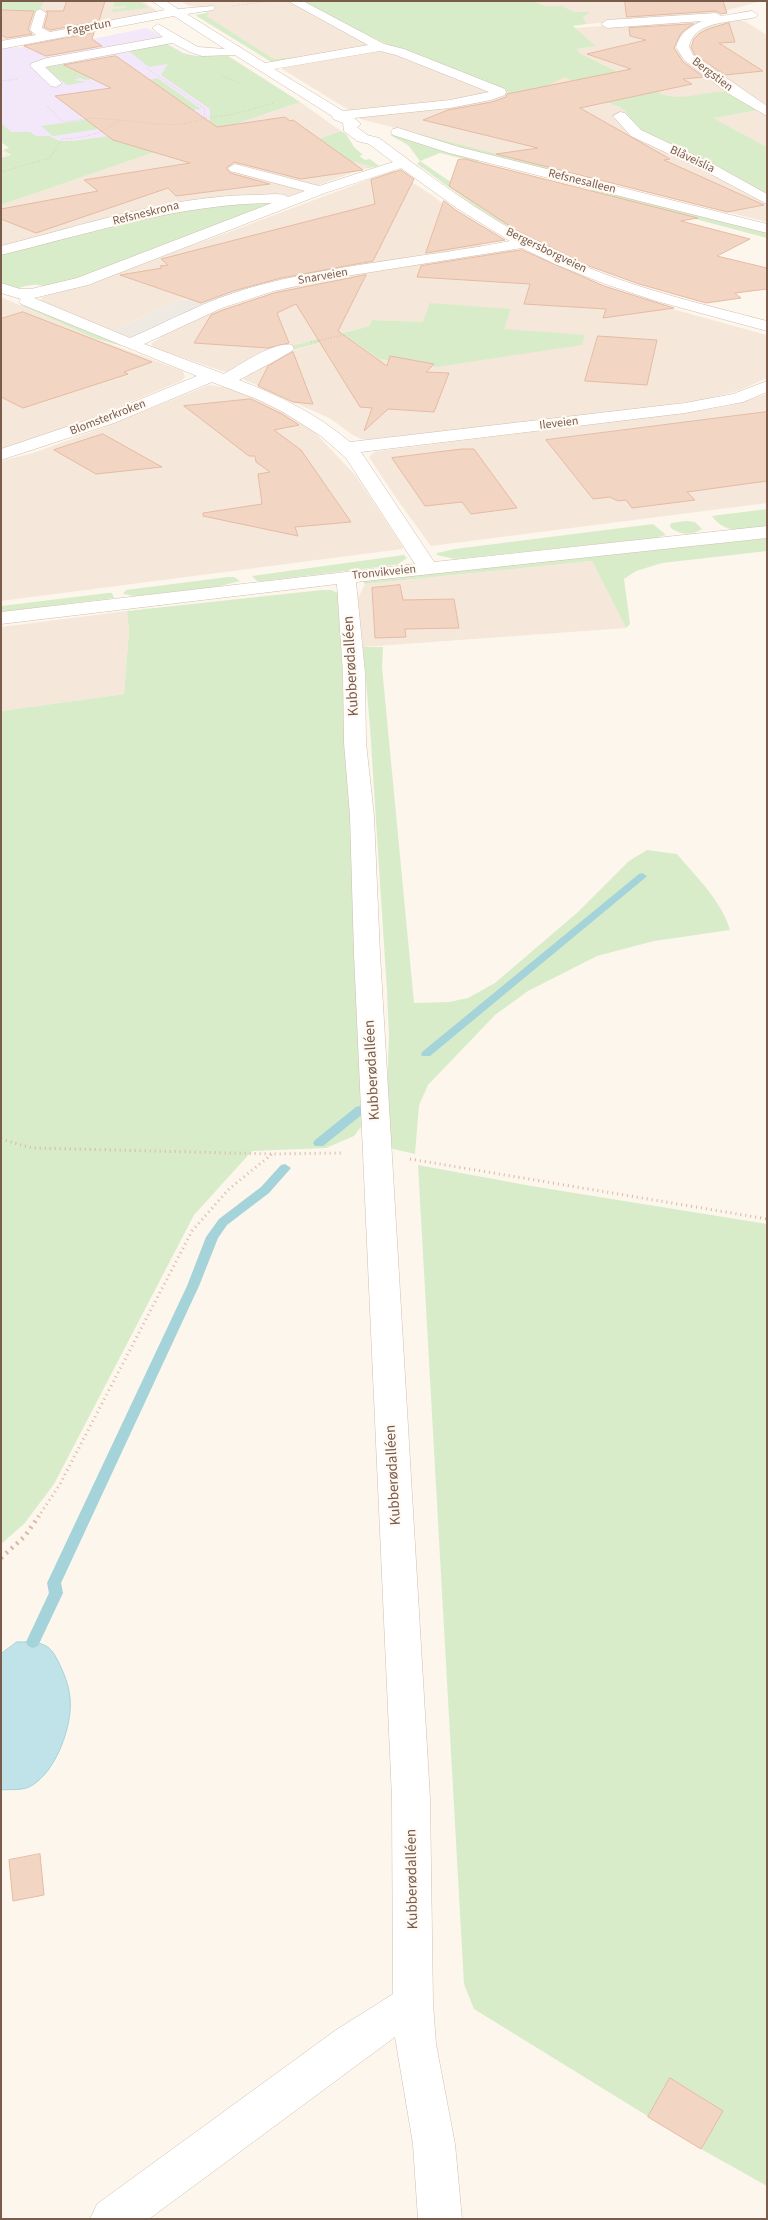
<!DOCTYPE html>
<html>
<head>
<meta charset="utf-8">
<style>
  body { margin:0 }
  #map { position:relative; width:768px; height:2220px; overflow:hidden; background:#fdf6ec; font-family:"Source Sans 3",sans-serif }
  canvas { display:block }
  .frame { position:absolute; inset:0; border:2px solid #7a5c4d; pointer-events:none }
</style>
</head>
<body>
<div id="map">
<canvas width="768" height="2220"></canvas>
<div class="frame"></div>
</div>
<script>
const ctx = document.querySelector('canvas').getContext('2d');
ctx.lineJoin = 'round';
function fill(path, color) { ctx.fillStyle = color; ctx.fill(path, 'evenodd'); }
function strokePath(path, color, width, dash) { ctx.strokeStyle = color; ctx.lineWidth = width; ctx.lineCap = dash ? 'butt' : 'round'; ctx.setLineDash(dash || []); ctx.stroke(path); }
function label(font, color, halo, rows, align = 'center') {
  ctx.font = font + ' "Source Sans 3",sans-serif'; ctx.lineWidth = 4.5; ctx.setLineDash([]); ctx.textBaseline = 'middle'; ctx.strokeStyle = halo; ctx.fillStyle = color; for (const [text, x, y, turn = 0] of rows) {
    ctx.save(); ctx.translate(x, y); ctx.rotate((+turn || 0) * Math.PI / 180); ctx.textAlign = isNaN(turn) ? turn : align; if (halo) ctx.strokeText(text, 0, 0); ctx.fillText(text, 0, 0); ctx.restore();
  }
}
const residential = new Path2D(`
  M1,1h142l15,11 -157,30z
  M181,1h126l-6,1 82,41 -78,16 -13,-2 -18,2 -69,-43 5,-1 -13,-8 -10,-2z
  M533,1h228l-47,13 -127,10 -4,-7 6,-5h-14l-13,-6h-17z
  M709,18l-28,18 -6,7v5l7,8 49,36 -56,6 -15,-3 -7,-6 -72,-35 -4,-5 19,-3 -21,-18z
  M735,19l11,3 21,13v70l-19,-11 -32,-23 -18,-18 -7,-15 20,-14z
  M393,48l110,41 9,7 17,-1 36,-19 48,29 7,2 8,7 -13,2 152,87v19l-407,-103v-2l-78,-48 1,-3z
  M300,102l41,29 -45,15 75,20 -55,20 -74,-21 -11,4 75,21 -16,6 -88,2 -201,49v-42z
  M759,110l8,5v32l-55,-29z
  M394,170l39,26 38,29 -7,2 21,21 -121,17 -15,-4 -173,40 -65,31 -70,-31 1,-4 41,-12 146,-53z
  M513,249l33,16 97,36 124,34v43l-29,13 -35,9 -85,12 -254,28 -10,-4 -23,-17 -88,-40 11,-12 20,-11 72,-20 33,23 57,8 67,-38 8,-20 -88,13 -51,-2 -3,6 -86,22 -55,25 -74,-25 -3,-4 19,-13 34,-16 83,-27 31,-8z
  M1,297l93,41 89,33 2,6 -4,4 -65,27 -52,21 -63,20z
  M209,385l21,3 32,13 45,23 49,52 47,71 -1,2 -401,52v-140l32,-8 69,-25z
  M767,394v109l-336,43 -35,-48 -27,-41 5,-5 5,-1 327,-41 26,-5z
  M592,561l34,67 -263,19 -5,-49 7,-14z
  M127,611l2,20 -5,63 -123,17v-84z`);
const industrial = new Path2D(`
  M339,262l11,7 -58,11 -155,59 -26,-7 65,-31 13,-2 48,-18z`);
const education = new Path2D(`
  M147,28l18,10 -1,4 22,12 21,3 21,-1 72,46 -230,79 -69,-39v-94l24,-1 8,4z`);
const green = new Path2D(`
  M1,1h43l-6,12 -37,-3z
  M115,1h24l10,7 -36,4 -1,-3 14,-1 -2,-2 -11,1z
  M307,1h226l12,5h17l13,6h15l-7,5 4,7 -14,2 23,20 -19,3 4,5 72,35c22,17 50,1 76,3 9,1 22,13 30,18l-46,8 54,29v50l-66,-36 -4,-5 -58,-25 -16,-17 4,-1 -7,-6 -7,-2 -48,-28 -36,18 -17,1 -9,-7 -113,-43 -90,-44z
  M207,13l3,2 -4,1 68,43 18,-2 13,2 -32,4 -78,-48z
  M164,42l18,11 13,3h33l72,46 -299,103v-47l10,-3 -8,-5 6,-2 -8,-6v-19l10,9h19l6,4h13l11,5h13l127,-18 10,-3v-11l-49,-34 7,-11 -19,3 -19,-15 1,-4z
  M82,62l1,1 -11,2 20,14 -7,1 -5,-2 -6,2 12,2 -19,3 -21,-16v-2z
  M157,78l44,31 -8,1 -44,-30z
  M92,119l13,9 -52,8 -12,-10z
  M341,131l5,3 8,13 9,8 -4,1 6,4 5,-1 9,7 -16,3 7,-3 -75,-19z
  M408,131l153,39 -6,2 -112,-28 -35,-12z
  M393,134l88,27 -5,1 -36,-9 -20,8 104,71c-22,-3 -85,-53 -107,-68l3,-3 -12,-16 -18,-10z
  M597,189l170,43v6l-177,-47z
  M269,203l1,2 -137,55 -85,28c-10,-6 -23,-3 -34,2l-13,-5v-31l182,-47z
  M430,303l81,6 -7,20 81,6 -3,10 -146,22 -57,-8 -33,-23 -57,15 -6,-3 79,-20 7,-2 3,-6 51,2z
  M25,304l89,37 8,5 -28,-8 -74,-33z
  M767,509v18c-21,2 -41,9 -55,-11z
  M686,521l9,1 7,7c-10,7 -23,6 -32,-2l1,-4z
  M653,524l13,11 -11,3 -200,21 -18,-4v-2l18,-4z
  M767,538v13l-105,12 -26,8 -12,8 6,45 -4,4 -34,-67 -227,23 -2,-3z
  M404,555l3,3 -9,6 -11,2 -124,15h-6l-5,-5z
  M228,577h6l6,4 -24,6 -81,9 -12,-2 3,-4z
  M322,590h9l7,3 17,308 8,223 -9,12 -28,12 -74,3 -58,64 -140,269 -30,40 -23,20v-833l123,-17 5,-63 -2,-20z
  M108,593h4l2,5 -113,14v-6z
  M363,647h20l-1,20 32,336 35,-1 19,-4 27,-15 83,-71 51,-51 18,-11 30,4c19,23 45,47 53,76l-76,11 -57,15 -69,35 -33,24 -67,70 -9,20 -4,49 -26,-6 -3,-28 3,-84 -2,-45 -17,-264z
  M418,1165l113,21 236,38v962l-66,-37 -227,-140 -10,-25z`);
const water = new Path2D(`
  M17,1642c9,0 19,-1 27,3 8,3 12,12 16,20 5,11 9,21 10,33 3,27 -14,74 -39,88 -8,5 -21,3 -30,4v-136z`);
const stream = new Path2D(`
  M642,873l5,3 -2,2 -215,178h-8l-1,-2 1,-2 217,-178z
  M360,1106l4,1 2,3 -2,3 -41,33h-8l-2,-3 2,-3 41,-33z
  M285,1164l6,4 -22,25 -42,32 -9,13 -19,48 -138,297 2,10 -25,53 -5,2 -5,-2 -2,-4 23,-49 -2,-10 140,-297 19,-49 13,-18 42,-32 20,-22z`);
const building = new Path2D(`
  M67,1h38l-6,20 -49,9 -6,-3 4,-14 -2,-2h17z
  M625,1h98l4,12 -6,1 -5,-3 -89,6z
  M1,10l33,1 -6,18 4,5 -25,4 -6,-3z
  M729,23l6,19 -16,1 44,28 -38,4 -31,-21 -3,-7 3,-8 6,-6 8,-4z
  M693,24l-12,9 -7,15 9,14 21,15 -21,2 9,5 -112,24 90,51 -6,1 100,45 -37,7 -231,-58 42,-6 -115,-28 25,-10 44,-8 14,-5 1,-3 124,-25 -44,-15 59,-14 -16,-4 -1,-8z
  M94,33l-2,6 10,7 -56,10 -22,-10z
  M116,56l101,71 68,-10 5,4 3,-1 70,50 -62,9 -67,-17 -8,6 4,5 40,11 -94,12 -8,-8 -132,45 -35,-14v-10l97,-18 -14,-11 106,-17 -77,-23 -58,-44 56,-8 -47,-23z
  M465,159l233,59 -17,3 69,18 -33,17 50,12v21l-32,4 6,5 -35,5 -67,-19 -50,-18 -73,-36 -67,-44 9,-26z
  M401,170l13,9 -41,82 -92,17 -48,13 -32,12 -81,-28 42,-7 -2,-2 8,-1 -7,-6 214,-55 -4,-24z
  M444,201l13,10 48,29 -79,13z
  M522,250l82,36 70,22 -71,10 3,-9 -82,-5 6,-20 -113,-7 4,-11z
  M366,275l-28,56 49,35 3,-10 44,8 -8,8 23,1 -15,39 -46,-3 -24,22 8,-23 -12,-1 -64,-103 -19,9 12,30 -21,5 -74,-5 17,-28 12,-5 51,-17z
  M23,312l129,50 -28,10 4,2 -105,34 -22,-11v-78z
  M598,336l59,4 -10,45 -62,-4z
  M293,352l20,52 -20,-2 -35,-16 10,-20z
  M251,399l31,15 17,11 -25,5 27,20 50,72 -56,5 3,9 -95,-20v-3l59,-9 -4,-30 12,-2 -14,-10 -1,-6h-6l-65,-50z
  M767,412v69l-80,11 8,8 -63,8 -6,-8 -8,1 -8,-4 -17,2 -47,-59z
  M103,434l59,33 -66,7 -42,-24z
  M462,449h12l43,59 -46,6 -9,-12 -37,4 -33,-48z
  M400,585l3,15 51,-1 5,29 -54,1 1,8 -31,1 -3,-50z
  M40,1854l4,41 -31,6 -4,-41z
  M670,2078l53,33 -22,38 -53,-32z`);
const pathFar3 = new Path2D(`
  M232,6l39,-5
  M222,76l17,7
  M1,81l17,-2
  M47,106l16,16 30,-4 26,2
  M204,118l26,-3 44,-12
  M1,150l7,5 -7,1
  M1,172l49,-14 12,-19c22,-1 41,-5 58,-19 29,2 56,10 84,-2l1,-9 -58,-41`);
const pathFar2 = new Path2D(`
  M311,342l32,-7`);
const pathFar1 = new Path2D(`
  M1,1139l31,9 241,6 71,-1
  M410,1159l357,60
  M38,1517l21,-31 133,-255 37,-42 43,-35`);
const path = new Path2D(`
  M1,1558l24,-22 14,-20`);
const minor = new Path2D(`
  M152,1h14l12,8 35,-3 2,2 -2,2 -26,4 78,49 103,-18 -80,-44h15l81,43 20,5 101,40 1,3 -1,3 -14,5 -41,8 -96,10 7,6 -4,3 10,8 12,3c59,44 118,88 185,119 64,30 134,46 203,64v10l-111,-30 -51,-17 -50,-20 -33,-16 -188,30 -60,13 -52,17 -78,36 80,30c16,-9 50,-33 68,-29l2,4c-3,4 -46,26 -55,31 41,16 78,34 111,62l335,-39 48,-9 34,-13v11l-24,10 -58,11 -324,39 73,110 333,-36v12l-411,44 9,91 1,70 8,73 6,138 50,844 3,206 3,40 19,100 7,75h-44l-5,-75 -18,-107 -246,182h-59l7,-15 239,-174 57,-36 -1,-196 -38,-844 -4,-138 -6,-73 -1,-70 -6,-89 -336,40v-12l414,-48 -69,-106 -25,-22 -38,-24 -24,-12 -47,-18 -98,41 -113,37v-11l101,-34 95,-39 -176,-72 -2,-3 2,-2 -20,-6v-10l19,6h11l46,-11 195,-75c-93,1 -181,30 -271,52v-9c84,-21 170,-51 257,-51 10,0 22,-3 30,2l17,-6 -75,-20 -2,-3 7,-4 84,22 74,-24 -24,-18 -12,-3 -13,-10 -1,-8 -10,-4 -1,-3 -97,-61 -33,1 -12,-4 -18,-9 -127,24 17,16 -6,4 -5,-1 -21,-20 2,-3 15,-5 116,-21 -11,-9 6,-4 40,23 27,2 -51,-33 -173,33v-8l35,-6 -6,-5 6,-19 4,-2 6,4 -4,15 8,4 115,-22zM380,51l16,4 93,37 -39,8 -107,11 -69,-42zM401,168l57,41 52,32c-87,17 -176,23 -261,47 -42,12 -80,33 -119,50l-96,-40 54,-13 237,-92z
  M752,11l6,4 -2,2c-21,6 -62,2 -67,30l4,8 74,51v10l-38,-22 -45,-34 -8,-13c4,-14 13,-20 26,-26l-95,7 -6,-4 6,-4 109,-7 5,3z
  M620,112l5,1 16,17 72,34 54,30v10l-64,-34 -72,-34 -18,-20z
  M398,128l61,19 308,77v9l-318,-80 -56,-18 -2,-3 2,-3z`);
const farStreetnames = [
  ["Fagertun",89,28,-11],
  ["Bergstien",712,75,37],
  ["Blåveislia",692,160,25],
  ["Refsnesalleen",582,182,14],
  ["Refsneskrona",146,214,-14],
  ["Bergersborgveien",546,251,26],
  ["Snarveien",323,277,-10],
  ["Blomsterkroken",108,418,-21],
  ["Ileveien",559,424,-7],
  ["Tronvikveien",384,573,-6]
];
const streetNames = [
  ["Kubberødalléen",352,666,-93],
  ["Kubberødalléen",373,1070,-93],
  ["Kubberødalléen",394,1475,-93],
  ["Kubberødalléen",413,1879,-91]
];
fill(residential, '#f5e8da');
fill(industrial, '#efe9e4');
fill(education, '#f3e8fa');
fill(green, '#d8ecc9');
fill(water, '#bfe3e8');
strokePath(water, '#a5d3da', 1);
fill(stream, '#a5d3da');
fill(building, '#f3d5c3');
strokePath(building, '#e6bba3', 1);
strokePath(minor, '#d1beb0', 1);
strokePath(pathFar3, '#d9b8a5', 1, [0.5, 2]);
strokePath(pathFar2, '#d9b8a5', 2, [0.5, 2.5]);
strokePath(pathFar1, '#d9b8a5', 3, [1, 4]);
strokePath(path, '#d9b8a5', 4.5, [2, 5]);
fill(minor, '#fff');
label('12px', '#7a5c4d', '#fffaf3', farStreetnames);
label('15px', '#7a5c4d', '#fffaf3', streetNames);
</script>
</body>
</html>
